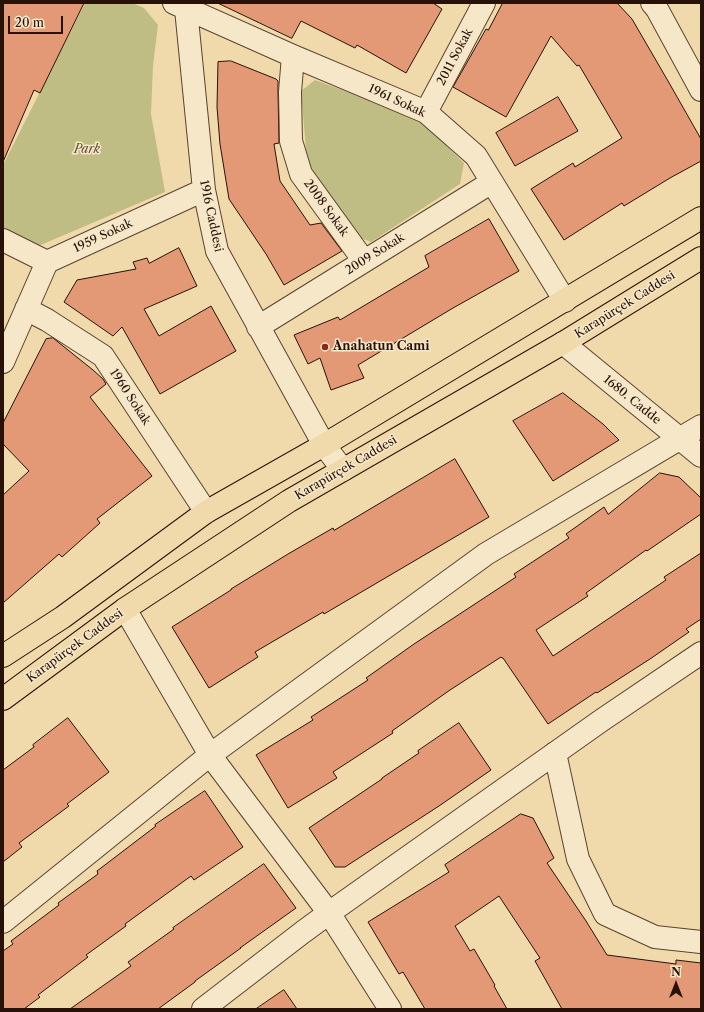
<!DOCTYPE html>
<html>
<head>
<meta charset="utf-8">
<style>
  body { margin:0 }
  #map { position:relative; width:704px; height:1012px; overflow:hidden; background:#f0daab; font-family:"Libre Caslon Text",serif }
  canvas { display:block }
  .frame { position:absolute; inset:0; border:4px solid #281108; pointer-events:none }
  .north { position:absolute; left:656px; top:964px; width:40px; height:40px; -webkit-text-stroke:3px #f5e7c8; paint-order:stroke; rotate:0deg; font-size:11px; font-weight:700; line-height:16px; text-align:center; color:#281108 }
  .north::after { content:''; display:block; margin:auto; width:14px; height:18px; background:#281108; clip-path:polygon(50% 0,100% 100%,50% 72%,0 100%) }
  .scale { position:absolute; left:8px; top:16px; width:55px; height:18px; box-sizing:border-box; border:2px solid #281108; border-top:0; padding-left:5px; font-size:12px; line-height:14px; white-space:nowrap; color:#281108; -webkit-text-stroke:3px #f5e7c8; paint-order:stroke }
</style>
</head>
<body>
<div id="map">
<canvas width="704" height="1012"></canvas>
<div class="frame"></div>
<div class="north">N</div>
<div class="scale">20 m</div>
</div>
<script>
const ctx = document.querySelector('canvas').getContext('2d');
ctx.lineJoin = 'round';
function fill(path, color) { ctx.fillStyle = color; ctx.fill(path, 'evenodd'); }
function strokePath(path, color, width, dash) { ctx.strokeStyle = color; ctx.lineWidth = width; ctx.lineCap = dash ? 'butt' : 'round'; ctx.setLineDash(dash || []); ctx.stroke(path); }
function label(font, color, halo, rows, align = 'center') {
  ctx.font = font + ' "Libre Caslon Text",serif'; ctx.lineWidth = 3; ctx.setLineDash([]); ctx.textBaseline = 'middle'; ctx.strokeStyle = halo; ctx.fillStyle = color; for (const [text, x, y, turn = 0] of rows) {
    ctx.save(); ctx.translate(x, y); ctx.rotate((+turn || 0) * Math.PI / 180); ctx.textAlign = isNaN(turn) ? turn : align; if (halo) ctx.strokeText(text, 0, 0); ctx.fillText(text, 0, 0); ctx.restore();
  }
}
const green = new Path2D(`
  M85,3h47l12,5 14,17 -5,41 -2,48 14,78 -129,55 -33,-17v-65z
  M315,80l103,38 46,45 -4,21 -89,58 -18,-7 -46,-74 -6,-70z`);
const building = new Path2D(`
  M3,3h81l-44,90 -6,-3 -31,72z
  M218,3h215l9,6 -36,64 -49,-28 -2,3 -54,-27 -9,17z
  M503,3h114l15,16 36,62 33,58v22l-31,17 -46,28 -2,-3 -58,37 -33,-51 42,-26 2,4 47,-29 -43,-73 -2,1 -26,-30 -45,81 -53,-30 33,-58 2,1z
  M231,61l45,18 2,2v11l1,51 -5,1 6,37 30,44 11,-2 21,28 -58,34 -18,-31 -37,-55 -9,-55 -3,-37 1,-45z
  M558,97l20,34 -63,35 -19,-33z
  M489,219l30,52 -66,37 -95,57 6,13 -33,12 -11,-32 -12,6 -14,-29 44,-18 2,3 89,-53 -4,-11z
  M179,248l18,38 -53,23 15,27 52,-30 25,45 -76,43 -38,-67 -9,9 -49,-34 13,-22 59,-11 -3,-7 14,-4 2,5z
  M53,338l40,32 10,9 3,5 -16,13 62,79 -55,43 3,4 -38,34 -3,-3 -56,49v-108l26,-24 -26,-27v-21l43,-84z
  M563,393l40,31 16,16 -66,41 -40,-60z
  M455,459l34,58 -165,97 -1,-2 -68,40 3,5 -49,31 -37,-61 59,-37v-1l57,-35 45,-26 1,2z
  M660,473l19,4 22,21v16l-54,37 -1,-1 -60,43 2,3 -52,34 17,26 113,-76 -2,-3 37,-24v66l-15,10 3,3 -39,27 -53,34 -1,-1 -48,32 -45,-66h-1l-1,-1 -51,33 -58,41 1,2 -60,39 4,6 -49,30 -32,-53 57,-35 -2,-3 57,-37 -2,-2 48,-34 102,-67 -2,-3 55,-36 -3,-4 38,-27 4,7z
  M68,718l41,54 -42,32 2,2 -50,37 3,4 -19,15v-92l31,-23 -1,-2z
  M459,723l32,47 -52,36 -94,61h-10l-26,-39 73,-49v-1l37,-25 -1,-2z
  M205,791l38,56 -49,33 -3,-4 -66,48 1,2 -40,29 2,2 -50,38 2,2 -16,12h-21v-58l10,-7 -2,-3 48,-36 -1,-2 40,-29 -1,-3 59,-45 -1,-1z
  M521,814l12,4 21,40 -7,5 39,58 21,34 69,9v-4l25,3v46h-139l-27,-48 5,-3 -41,-62 -44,30 15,25 4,-2 21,36 -1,1 13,23h-82l-22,-37 -4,2 -31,-52 81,-50 -4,-7z
  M264,864l32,44 -56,40h1l-46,33v1l-37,27h-88l61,-43 -3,-4 46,-33 -1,-1z
  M284,990l13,19h-41z`);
const minor = new Path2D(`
  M174,3l119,53 133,56 50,44 89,145
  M188,3l-2,6 18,181 13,61 107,194 19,25
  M652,3l5,6 44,81
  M293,56l-3,36 1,49 10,33 63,87
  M426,112l58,-109
  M3,240l44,22
  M47,262l157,-72
  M26,309l21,11 56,36 103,156
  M258,327l234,-145
  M563,343l138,113
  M3,362l44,-100
  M125,609l85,146 119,158 61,96
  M555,753l23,106 27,55 50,23 46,5
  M3,922l207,-167 276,-201 215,-128
  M203,1009l100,-77 26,-19 273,-193 99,-67`);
const major = new Path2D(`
  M3,656l60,-39 143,-105 118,-67 377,-227
  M3,699l122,-90 164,-108 274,-158 138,-85`);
const markers = [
  [325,347,4,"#8f2418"]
];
const streetNames = [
  ["2011 Sokak",455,57,-62],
  ["1961 Sokak",397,101,25],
  ["2008 Sokak",326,208,54],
  ["1916 Caddesi",211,216,78],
  ["1959 Sokak",103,236,-25],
  ["2009 Sokak",375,254,-32],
  ["Karapürçek Caddesi",625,305,-32],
  ["1960 Sokak",130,397,57],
  ["1680. Cadde",632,400,39],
  ["Karapürçek Caddesi",346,468,-30],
  ["Karapürçek Caddesi",75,646,-36]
];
const parkNames = [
  ["Park",87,150]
];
const poiNames = [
  ["Anahatun Cami",333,347]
];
fill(green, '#c0bd84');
fill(building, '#e49976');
strokePath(building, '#281108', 1);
strokePath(minor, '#5a4331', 24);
strokePath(major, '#281108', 24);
strokePath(minor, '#f5e7c8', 22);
strokePath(major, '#f0daab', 22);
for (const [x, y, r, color] of markers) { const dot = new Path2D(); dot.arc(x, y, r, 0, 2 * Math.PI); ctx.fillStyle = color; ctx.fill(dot); strokePath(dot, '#f5e7c8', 1.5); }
label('12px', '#281108', '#f5e7c8', streetNames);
label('italic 12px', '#5d4d33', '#f5e7c8', parkNames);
label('bold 12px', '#281108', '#f5e7c8', poiNames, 'left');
</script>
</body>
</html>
